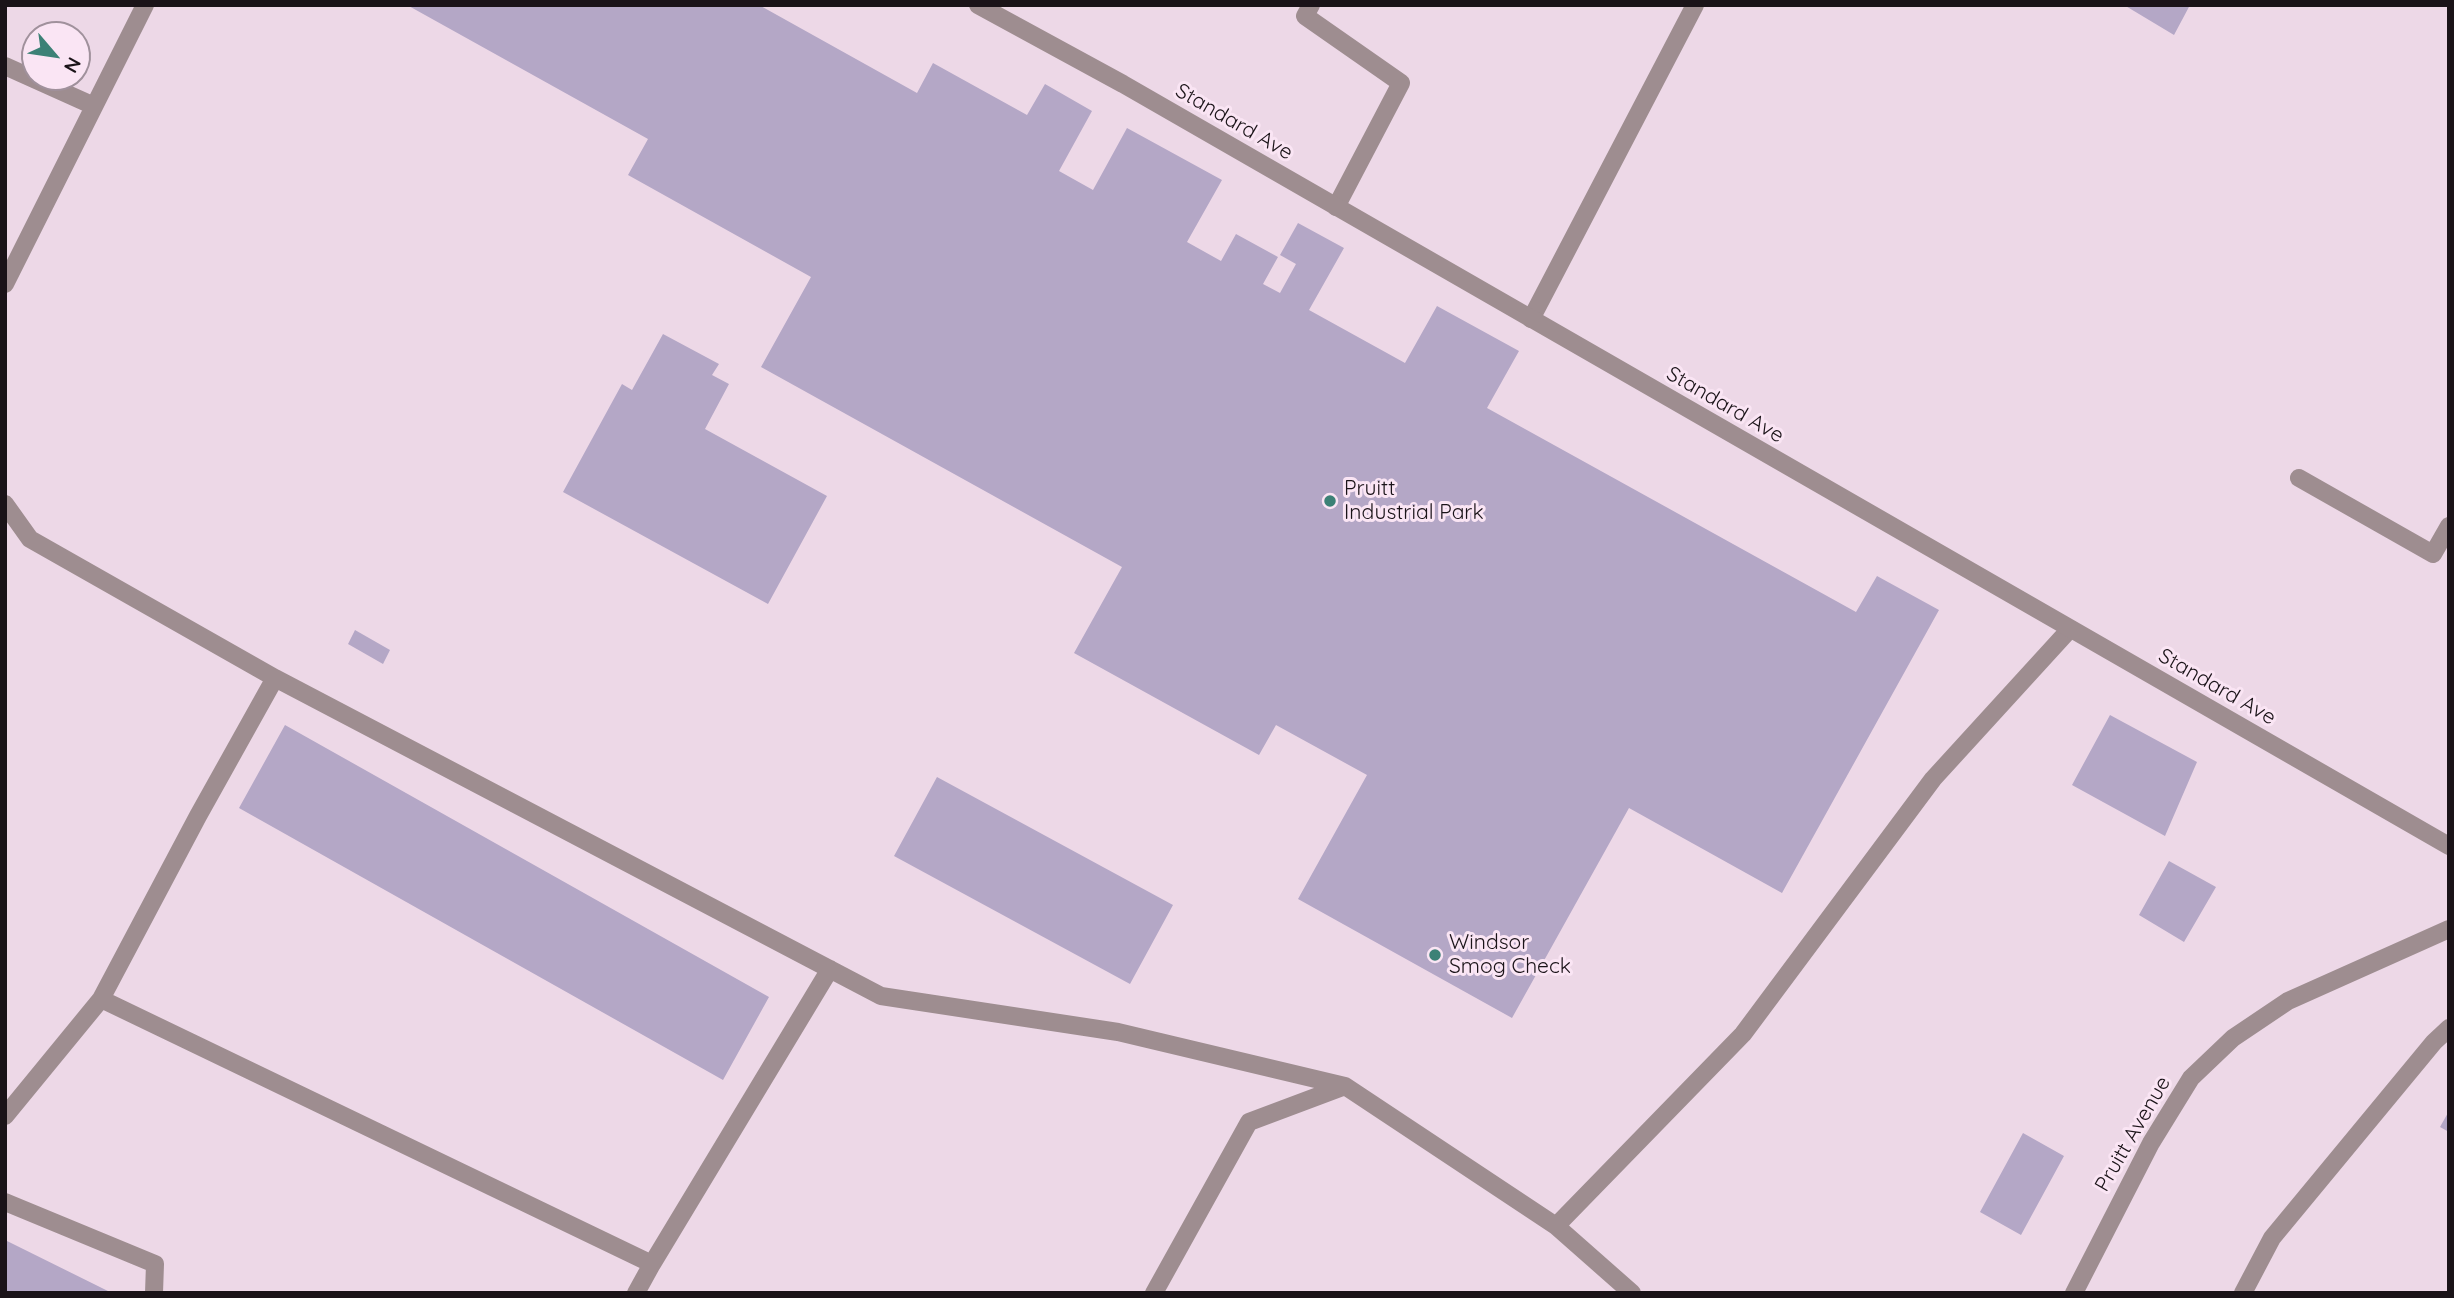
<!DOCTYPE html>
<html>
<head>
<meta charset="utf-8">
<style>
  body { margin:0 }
  #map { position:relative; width:2454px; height:1298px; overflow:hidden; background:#edd8e7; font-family:Quicksand,sans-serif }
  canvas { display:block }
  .frame { position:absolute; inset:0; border:7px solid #1a1318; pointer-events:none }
  .north { position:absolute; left:21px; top:21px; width:70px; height:70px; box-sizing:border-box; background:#fae5f4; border:2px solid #a0919c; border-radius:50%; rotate:119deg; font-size:19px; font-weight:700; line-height:28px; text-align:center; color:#1a1318 }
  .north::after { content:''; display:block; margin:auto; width:24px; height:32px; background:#3c8176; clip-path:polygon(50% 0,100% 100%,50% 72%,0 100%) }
</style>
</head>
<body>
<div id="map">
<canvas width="2454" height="1298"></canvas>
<div class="frame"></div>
<div class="north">N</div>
</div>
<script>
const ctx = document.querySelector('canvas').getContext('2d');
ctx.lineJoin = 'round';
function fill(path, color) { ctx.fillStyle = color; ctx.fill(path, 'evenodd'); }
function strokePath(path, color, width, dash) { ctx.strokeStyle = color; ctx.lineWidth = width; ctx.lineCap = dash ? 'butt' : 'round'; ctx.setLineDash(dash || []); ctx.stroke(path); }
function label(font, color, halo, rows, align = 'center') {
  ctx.font = font + ' Quicksand,sans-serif'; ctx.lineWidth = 6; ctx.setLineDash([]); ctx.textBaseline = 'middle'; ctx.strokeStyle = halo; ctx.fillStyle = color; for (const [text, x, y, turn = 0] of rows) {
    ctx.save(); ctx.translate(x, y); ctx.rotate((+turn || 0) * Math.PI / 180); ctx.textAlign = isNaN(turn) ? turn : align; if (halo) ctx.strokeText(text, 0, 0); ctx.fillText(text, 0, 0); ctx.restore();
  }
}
const building = new Path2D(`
  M407,5h352l158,88 16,-30 94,52 18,-31 47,27 -33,60 34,19 34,-62 95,52 -35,62 34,19 15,-27 42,23 -15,27 17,9 16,-29 -16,-9 18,-32 46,25 -35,62 96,53 32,-57 82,45 -32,57 369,204 21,-36 62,34 -157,283 -153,-85 -117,210 -214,-119 69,-124 -91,-50 -17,30 -185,-102 48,-86 -361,-200 50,-90 -183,-102 20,-36z
  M2124,5h66l-16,30z
  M663,334l56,30 -7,11 17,9 -24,45 122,67 -59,108 -205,-112 59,-108 10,6z
  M355,630l35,20 -7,14 -35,-20z
  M2110,715l87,47 -32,74 -93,-51z
  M285,725l484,272 -46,83 -484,-272z
  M937,777l236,128 -43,79 -236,-128z
  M2169,861l47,26 -32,55 -45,-27z
  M2449,1111v21l-9,-5z
  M2023,1133l41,23 -43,79 -41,-23z
  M5,1240l107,53h-107z`);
const service = new Path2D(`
  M1311,5l-6,11 96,67 -65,124
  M5,66l89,40
  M5,284l140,-279
  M1531,319l164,-314
  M2299,478l134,76 16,-28
  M5,504l25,35 245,139 -77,138 -97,183 551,265 -16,29
  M275,678l606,318 237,36 227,54 211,140 187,-192 190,-255 137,-150
  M5,1116l96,-117
  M5,1202l150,62 -1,29
  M1556,1226l76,67
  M652,1264l178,-295
  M1154,1293l95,-171 96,-36
  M2243,1293l29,-55 162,-196 15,-14`);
const minor = new Path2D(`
  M978,5l145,79 1326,762
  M2074,1293l77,-150 40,-65 42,-40 55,-37 161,-72`);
const markers = [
  [1330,501,7,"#3c8176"],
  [1435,955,7,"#3c8176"]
];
const streetNames = [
  ["Standard Ave",1234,122,30],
  ["Standard Ave",1725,405,30],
  ["Standard Ave",2217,687,30],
  ["Pruitt Avenue",2133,1134,-60]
];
const poiNames = [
  ["Pruitt",1344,489],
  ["Industrial Park",1344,513],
  ["Windsor",1449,943],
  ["Smog Check",1449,967]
];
fill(building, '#b4a7c6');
strokePath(service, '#9e8d90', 18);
strokePath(minor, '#9e8d90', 18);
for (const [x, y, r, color] of markers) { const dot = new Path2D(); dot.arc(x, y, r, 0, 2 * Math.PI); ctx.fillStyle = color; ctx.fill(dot); strokePath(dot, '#fae5f4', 2.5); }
label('21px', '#1a1318', '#fae5f4', streetNames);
label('21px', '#1a1318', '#fae5f4', poiNames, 'left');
</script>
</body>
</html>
